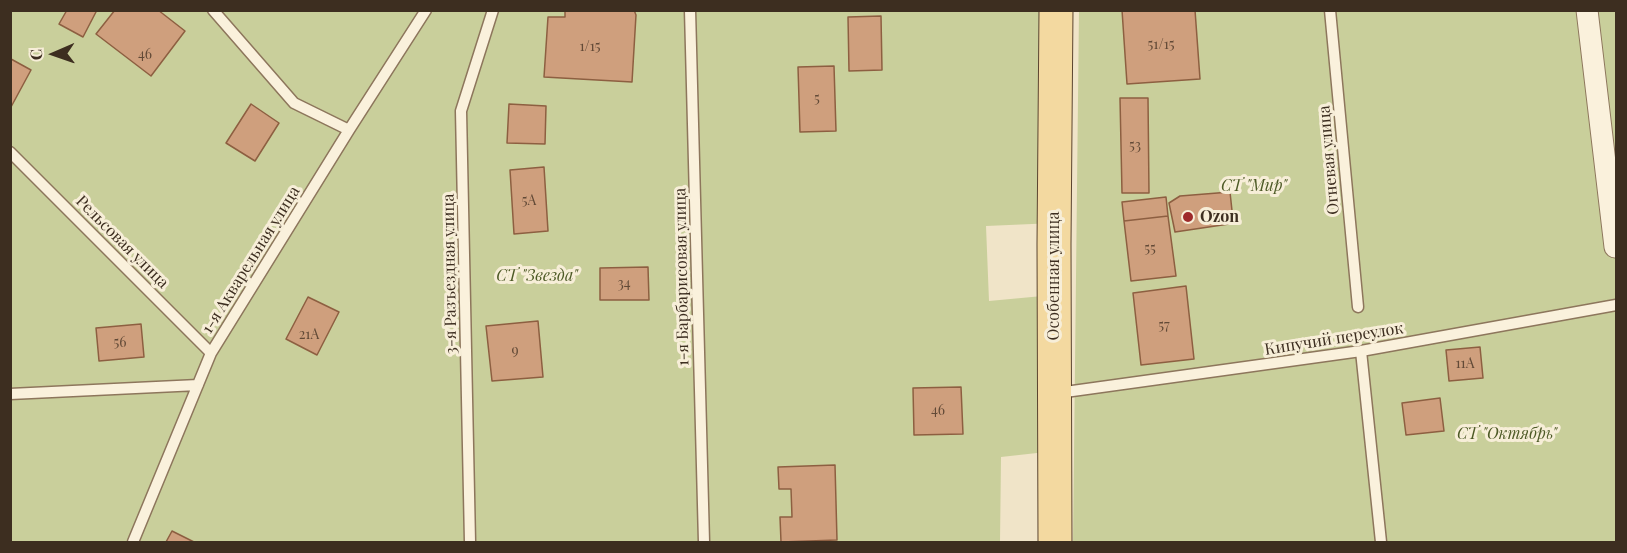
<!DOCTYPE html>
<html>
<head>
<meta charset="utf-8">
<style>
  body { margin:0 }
  #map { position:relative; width:1627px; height:553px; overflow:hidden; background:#f0e4c8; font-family:"Playfair Display",serif }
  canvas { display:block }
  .frame { position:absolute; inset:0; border:12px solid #3d2e20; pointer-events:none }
  .north { position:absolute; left:24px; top:24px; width:60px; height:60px; -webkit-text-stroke:4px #f7eed8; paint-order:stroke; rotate:268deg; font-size:16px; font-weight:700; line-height:24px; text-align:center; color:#3d2e20 }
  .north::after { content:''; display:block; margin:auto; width:21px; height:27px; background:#3d2e20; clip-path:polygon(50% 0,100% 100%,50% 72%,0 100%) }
</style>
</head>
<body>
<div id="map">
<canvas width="1627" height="553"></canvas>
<div class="frame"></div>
<div class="north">С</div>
</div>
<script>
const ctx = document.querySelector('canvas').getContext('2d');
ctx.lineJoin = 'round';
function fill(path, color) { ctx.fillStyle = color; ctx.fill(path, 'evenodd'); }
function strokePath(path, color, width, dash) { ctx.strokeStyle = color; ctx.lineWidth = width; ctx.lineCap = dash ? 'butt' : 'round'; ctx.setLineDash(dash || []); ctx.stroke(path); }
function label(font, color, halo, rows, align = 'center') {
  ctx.font = font + ' "Playfair Display",serif'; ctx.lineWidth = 6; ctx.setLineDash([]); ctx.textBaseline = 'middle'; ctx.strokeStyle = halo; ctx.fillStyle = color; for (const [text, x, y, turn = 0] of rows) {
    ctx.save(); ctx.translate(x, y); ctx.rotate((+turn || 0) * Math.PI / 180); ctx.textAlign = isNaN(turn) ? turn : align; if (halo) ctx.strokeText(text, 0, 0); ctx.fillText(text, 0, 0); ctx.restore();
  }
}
const green = new Path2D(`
  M10,11h1046l-1,212 -69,3 3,75 75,-7 -9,157 -54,6 -1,85h56h-1045z
  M1079,11h537v531h-543z`);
const building = new Path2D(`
  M67,10h30l-14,27 -24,-13z
  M115,10h43l27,21 -34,45 -55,-42z
  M565,10h69l2,5 -4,67 -88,-5 4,-60h17z
  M1122,10h73l5,69 -73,5z
  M881,16l1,54 -33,1 -1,-54z
  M11,59l20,11 -20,37 -1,-1z
  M834,66l2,65 -36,1 -2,-65z
  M1120,98h28l1,95h-27z
  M251,104l28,19 -24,38 -29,-18z
  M509,104l37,2 -1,38 -38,-1z
  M544,167l4,64 -34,3 -4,-64z
  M1230,192l3,28 -4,4 -54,8 -6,-29 11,-7z
  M1166,197l2,19 -44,5 -2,-19z
  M1168,216l8,60 -45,5 -7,-60z
  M648,267l1,33h-49v-32z
  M1186,286l8,73 -53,6 -8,-72z
  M308,297l31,15 -22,43 -31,-16z
  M538,321l5,56 -51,4 -6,-55z
  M141,324l3,33 -45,4 -3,-33z
  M1480,347l3,31 -34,3 -3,-31z
  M961,387l2,47 -49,1 -1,-47z
  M1440,398l4,33 -38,4 -4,-32z
  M835,465l2,75 -56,2 -1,-25h12l-1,-28h-12l-1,-22z
  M172,531l22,11h-28z`);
const service = new Path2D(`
  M213,10l81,93 55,27
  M690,10l14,532
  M1330,10l28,297
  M10,152l201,201
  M1361,351l20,191
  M1058,393l303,-42 255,-46
  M10,394l188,-9
  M133,542l78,-189 138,-223 77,-120
  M470,542l-9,-431 32,-101`);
const minor = new Path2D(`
  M1587,10l28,237`);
const primary = new Path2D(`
  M1055,542l-1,-298 2,-234`);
const markers = [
  [1188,217,6,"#9e2a2b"]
];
const numberNames = [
  ["51/15",1161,45],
  ["1/15",590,47],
  ["46",145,55],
  ["5",817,99],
  ["53",1135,146],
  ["5А",529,201],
  ["55",1150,249],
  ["34",624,284],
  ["57",1164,326],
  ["21А",309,335],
  ["56",120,343],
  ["9",515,351],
  ["11А",1465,364],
  ["46",938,411]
];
const streetNames = [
  ["Огневая улица",1329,160,-95],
  ["Рельсовая улица",122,242,45],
  ["1-я Акварельная улица",251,260,-58],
  ["3-я Разъездная улица",450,274,-91],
  ["Особенная улица",1054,276,-90],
  ["1-я Барбарисовая улица",682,277,-91],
  ["Кипучий переулок",1334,339,-9]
];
const parkNames = [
  ["СТ \"Мир\"",1254,186],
  ["СТ \"Звезда\"",537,276],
  ["СТ \"Октябрь\"",1507,434]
];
const poiNames = [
  ["Ozon",1200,217]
];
fill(green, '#c9cf9b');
fill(building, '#cf9f7d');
strokePath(building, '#8d5f41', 1.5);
strokePath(service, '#8d765c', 13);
strokePath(minor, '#8d765c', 23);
strokePath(primary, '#5b4430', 35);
strokePath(service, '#faf1dc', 10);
strokePath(minor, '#faf1dc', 21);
strokePath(primary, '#f3d9a0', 33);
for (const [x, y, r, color] of markers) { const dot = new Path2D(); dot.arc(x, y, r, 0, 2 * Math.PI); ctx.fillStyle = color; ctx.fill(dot); strokePath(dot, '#f7eed8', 2); }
label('14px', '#624a37', null, numberNames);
label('16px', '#3d2e20', '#f7eed8', streetNames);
label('italic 16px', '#4d5a26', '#f7eed8', parkNames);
label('bold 16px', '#3d2e20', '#f7eed8', poiNames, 'left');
</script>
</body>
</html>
